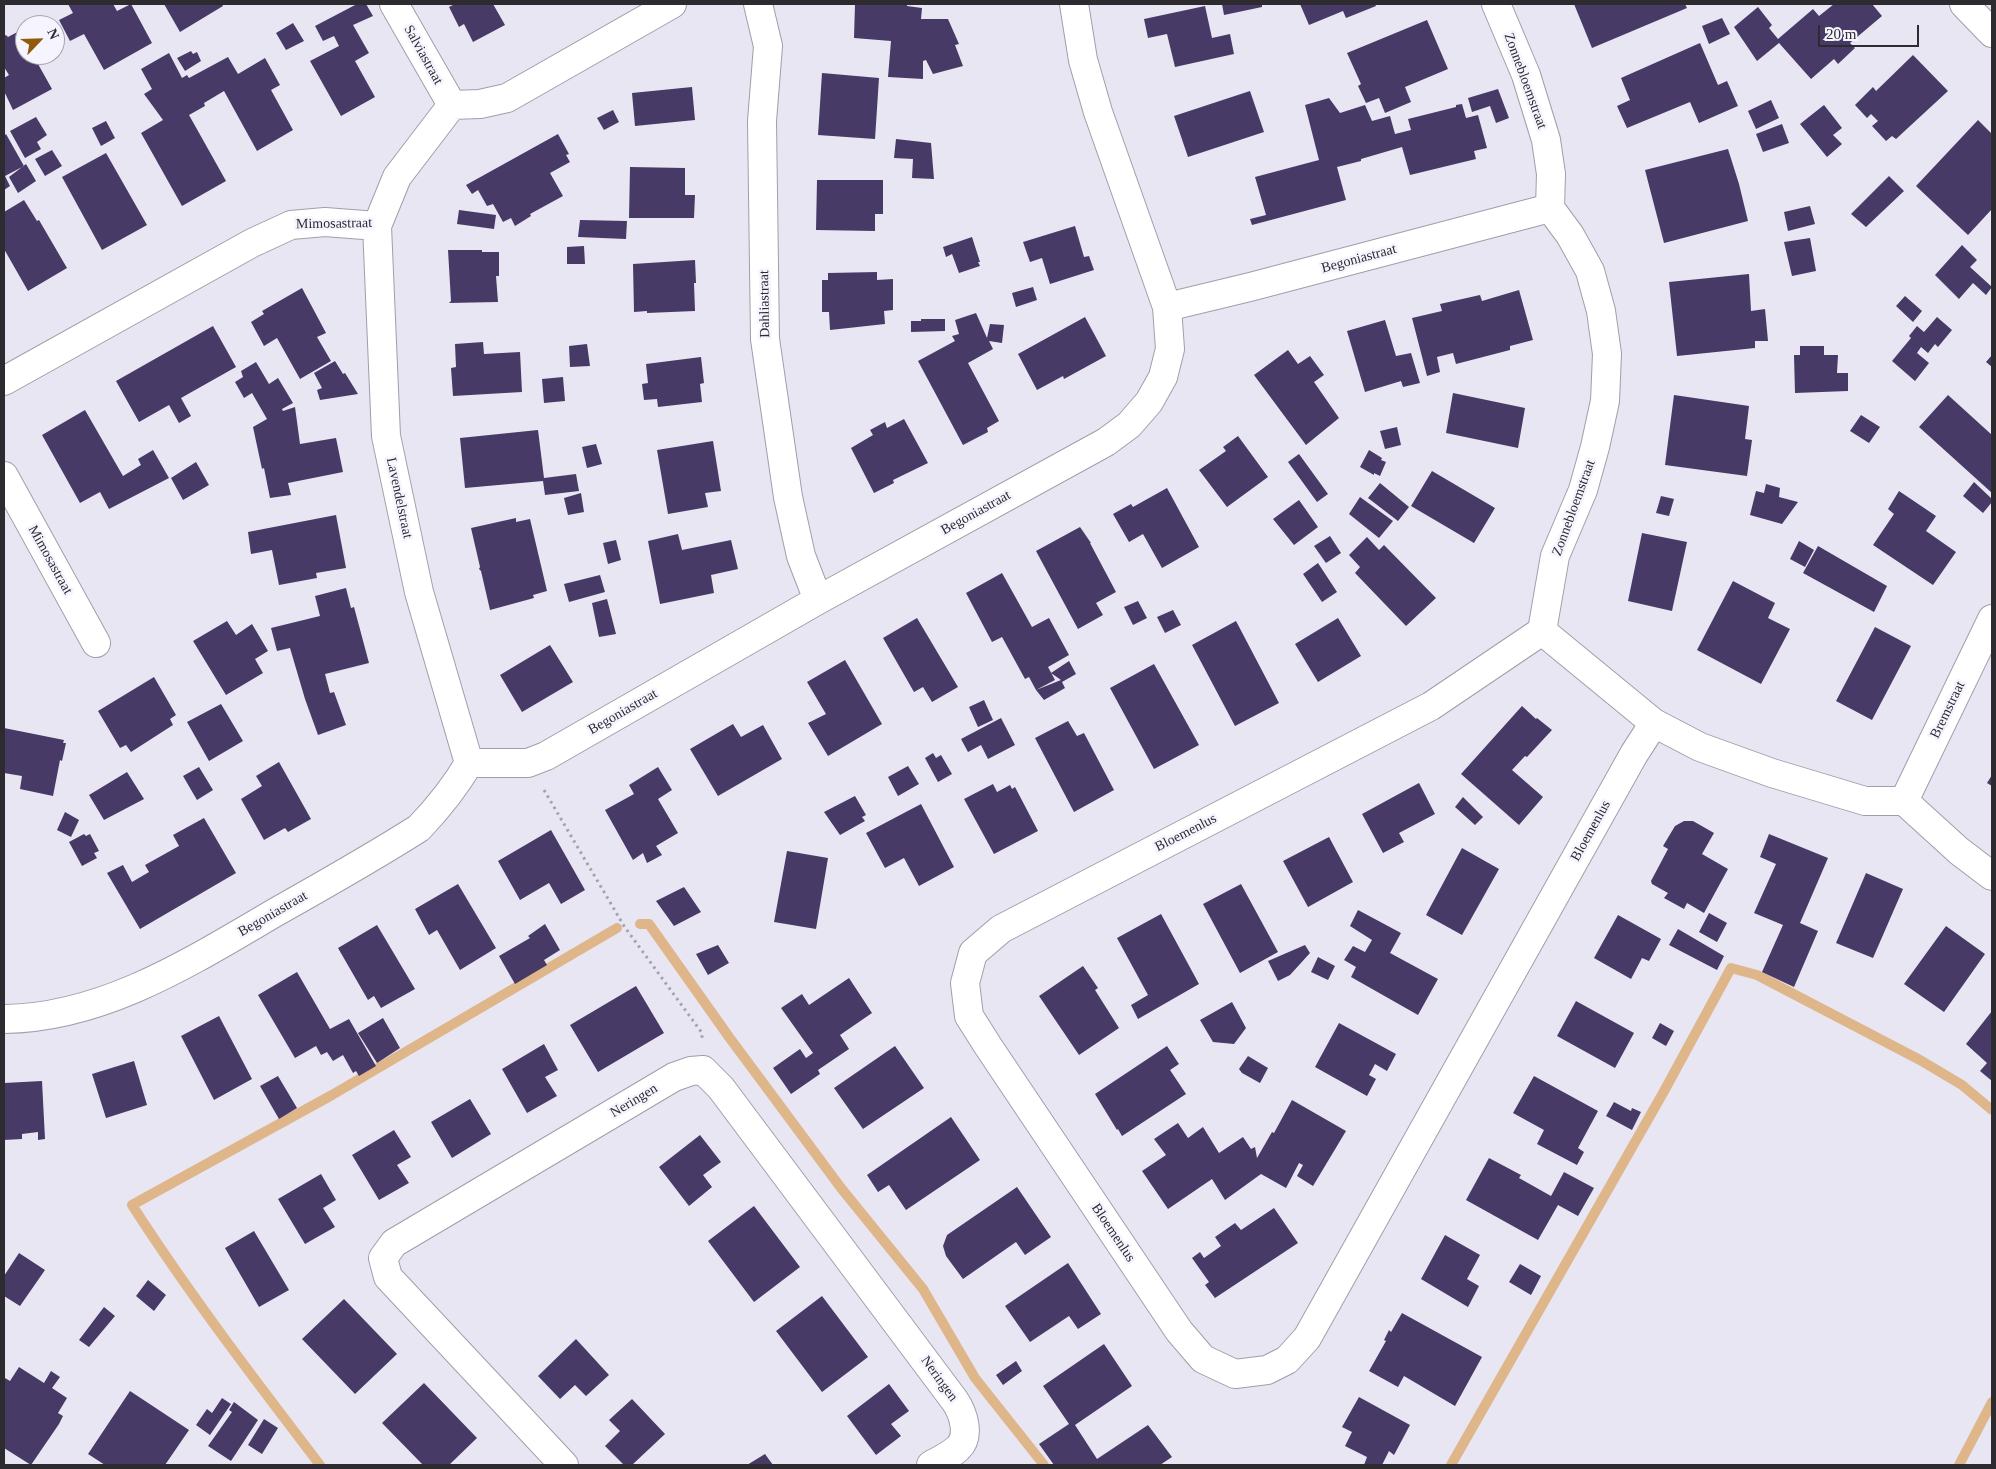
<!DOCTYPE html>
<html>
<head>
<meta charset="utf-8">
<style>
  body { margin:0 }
  #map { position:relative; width:1996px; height:1469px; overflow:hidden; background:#e9e6f3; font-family:"Times New Roman",serif }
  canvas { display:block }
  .frame { position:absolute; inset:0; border:5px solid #2d2b30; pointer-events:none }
  .north { position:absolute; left:15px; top:15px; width:50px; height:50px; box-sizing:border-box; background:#f6f4fe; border:1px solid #a6a4ac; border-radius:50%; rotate:66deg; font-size:14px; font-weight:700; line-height:20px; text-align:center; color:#2d2b30 }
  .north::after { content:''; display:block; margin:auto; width:18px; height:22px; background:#8f5a0c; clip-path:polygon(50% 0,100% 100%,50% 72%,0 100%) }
  .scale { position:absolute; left:1818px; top:25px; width:101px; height:22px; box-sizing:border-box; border:2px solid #2d2b30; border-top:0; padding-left:6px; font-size:15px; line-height:18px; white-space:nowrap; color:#2d2b30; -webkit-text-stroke:4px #f6f4fe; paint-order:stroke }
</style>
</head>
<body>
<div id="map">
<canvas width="1996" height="1469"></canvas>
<div class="frame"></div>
<div class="north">N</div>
<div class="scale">20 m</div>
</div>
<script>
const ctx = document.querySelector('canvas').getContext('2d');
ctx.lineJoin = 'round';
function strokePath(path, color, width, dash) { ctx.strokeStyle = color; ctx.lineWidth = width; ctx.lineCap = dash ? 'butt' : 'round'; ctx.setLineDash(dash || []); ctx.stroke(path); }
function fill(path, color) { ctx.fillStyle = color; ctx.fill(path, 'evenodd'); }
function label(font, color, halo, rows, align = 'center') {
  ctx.font = font + ' "Times New Roman",serif'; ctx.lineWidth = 5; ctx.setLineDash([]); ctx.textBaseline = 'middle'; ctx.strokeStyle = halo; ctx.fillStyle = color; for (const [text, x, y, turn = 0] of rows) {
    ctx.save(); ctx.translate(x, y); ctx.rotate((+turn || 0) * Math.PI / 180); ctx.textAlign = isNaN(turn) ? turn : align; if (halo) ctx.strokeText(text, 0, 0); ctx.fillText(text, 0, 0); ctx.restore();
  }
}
const stream = new Path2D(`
  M640,924h9l80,113 112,151 82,101 52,89 69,87
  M320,1465c-65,-85 -130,-170 -188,-260l200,-110 285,-167
  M1451,1465l212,-372 68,-125 26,7 163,85 42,25 30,25
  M1959,1465l33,-63`);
const building = new Path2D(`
  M68,4h45l4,7 14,-7 21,39 -48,27 -20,-36 -14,7 -11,-21 14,-7z
  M164,4h58l1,2 -43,26z
  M357,4h9l7,12 -20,9 16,28 -14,8 20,36 -34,19 -31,-55 29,-15 -5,-10 -11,5 -8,-15z
  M453,4h40l12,21 -32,17 -9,-18 -5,3 -10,-20 4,-2z
  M855,4h52v2l15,2 -1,11h27l11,25 -4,1 8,21 -30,8 -7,-14 -3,1v18l-35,-2 3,-36 -37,-3z
  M1222,4h40v3l-38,8z
  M1300,4h75l1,2 -30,12 -3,-7 -34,14z
  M1574,4h111l2,4 -95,40z
  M1834,4h38l10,12 -32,27 5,5 -17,16 -4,-5 -23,20 -32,-36 -22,18 -23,-34 24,-20 14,18 -3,3 9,11 35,-30 6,7z
  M1205,6l7,32 18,-4 4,20 -59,13 -8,-33 -19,4 -4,-19z
  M1722,18l8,16 -21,10 -7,-18z
  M1427,20l21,49 -43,18 6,15 -26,11 -6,-15 -13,5 -8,-17 3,-2 -14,-31z
  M293,23l11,18 -18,9 -10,-17z
  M25,28v27h17l3,5 -7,4 14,25 -39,21 -9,-19v-13l5,-3 -5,-8v-31l2,-1 2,2z
  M1700,43l18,42 9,-4 11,25 -39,17 -9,-21 -63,26 -10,-22 13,-6 -9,-22z
  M191,51l2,3 4,-2 4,9 -16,10 -8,-13z
  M169,53l13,25 5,-3 2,3 39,-21 10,17 27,-16 15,27 -9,5 22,40 -36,21 -33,-60 -20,12 1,3 -16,9 37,66 -44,25 -41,-73 22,-13 -19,-26 8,-5 -11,-20z
  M1913,55l35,36 -52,48 -4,-3 -6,5 -14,-15 6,-5 -7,-7 -4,4 -12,-13 18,-18 3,4z
  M822,73l57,5 -4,61 -57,-4z
  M692,87l3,33 -60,6 -3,-33z
  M1498,89l11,29 -13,5 -6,-17 -18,6 -4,-14z
  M1250,91l14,41 -76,25 -14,-41z
  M1329,98l11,15 25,-8 7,16 18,-5 5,18 16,-4 -3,-11 48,-12v-2l6,-1 4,14 12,-3 9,33 -13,3 2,8 -66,16 -8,-28 -41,12v2l-24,6 9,33 -94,25 -2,-6 16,-4 -11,-38 64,-17 -14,-55z
  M1771,100l8,18 -23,11 -8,-18z
  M1824,105l18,23 -9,7 9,9 -15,13 -27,-33z
  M613,110l6,12 -15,8 -7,-12z
  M36,117l11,18 -10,7 4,7 -16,9 -15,-27z
  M1978,120l14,14v75l-24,26 -52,-49z
  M106,121l9,17 -14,8 -9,-18z
  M1782,124l7,19 -26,9 -7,-18z
  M6,134l18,32 -19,10 5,10 -6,4v-54z
  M558,134l11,20 -3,1 4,7 -20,11 13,23 -33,18 1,2 -16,10 -4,-8 -8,4 -10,-18 -6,2 -9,-16 -6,4 -6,-9z
  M896,139l35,4 3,36 -22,-1 1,-19 -19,-1z
  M1728,149l11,35 9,37 -84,22 -19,-73z
  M52,150l10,16 -17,10 -10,-17z
  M106,153l41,72 -45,25 -40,-73z
  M26,164l10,17 -18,12 -9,-16z
  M630,167l55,1v27h10l-1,23h-65z
  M1889,176l15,15 -38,36 -15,-13z
  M817,180h66v34h-8v17l-59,-1z
  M24,200l13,21 2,-1 28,48 -39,23 -24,-42v-37z
  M1810,206l5,18 -27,7 -4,-19z
  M459,210l37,5 -2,14 -37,-5z
  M580,220l47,1 -1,18 -48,-2z
  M1075,226l9,31 5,-1 5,14 -44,14 -8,-26 -12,4 -7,-20z
  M972,237l8,25h-2l2,4 -21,7 -7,-19 -6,3 -3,-10z
  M1810,238l6,33 -24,5 -8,-34z
  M1962,245l15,15 -7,7 22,20 -6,8 -13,-12 -14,16 -24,-24z
  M584,246l1,18h-18v-17z
  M448,250h34v2h17v24h-3l2,26 -49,1 2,-2z
  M695,260l1,23h-2l1,28 -48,2v-2l-13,1 -1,-48z
  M877,272v8l16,-1v31l-9,1 1,13 -55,6 -1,-18h-7v-32h6v-7z
  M1749,274l2,37 14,-2 3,32h-13v7l-78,8 -8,-74z
  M1033,287l4,13 -21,7 -4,-14z
  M302,288l24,45 -9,4 14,24 -31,18 -23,-41 -13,8 -13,-24 13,-8 -2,-3z
  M1519,290l14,50 -23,6v4l-54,14 -3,-11 -16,4 3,15 -13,4 -15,-58 30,-7 -2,-7 40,-9 2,6z
  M1905,296l17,15 -9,11 -17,-16z
  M976,313l11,25 3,-14 14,1 -2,18 -13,-2 4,8 -25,14 31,58 -12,7 1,4 -25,13 -45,-84 37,-20 -3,-5 7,-2 -4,-14z
  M1085,317l21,39 -42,23 -1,-3 -26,14 -19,-36z
  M1937,317l15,13 -14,17 -3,-3 -7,9 -7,-6 -4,6 12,10 -14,18 -23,-20 19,-23 -2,-2 8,-10 7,6z
  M921,319h24v12l-34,1v-11h10z
  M1385,320l11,36 15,-3 9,30 -17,4 -2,-6 -36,11 -18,-61z
  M213,326l23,41 -55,31 10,18 -12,7 -10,-18 -30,17 -23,-41z
  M483,342l1,12 36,-2 2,40 -69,4 -2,-28 5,-1 -1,-23z
  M587,344l3,22 -20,1 -1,-21z
  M1800,346h24v9h14l-1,18h11v18l-53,2 -1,-38h6z
  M1288,350l10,14 12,-8 14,19 -10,7 25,36 -33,27 -52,-70z
  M1992,355v12l-6,-5z
  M701,357l3,26 -4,1 2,18 -44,5 -1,-8 -13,1 -2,-16 6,-1 -2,-19z
  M335,361l8,13 2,-1 13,21 -38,6 -3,-10 5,-2 -8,-15z
  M256,362l13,22 9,-6 15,25 -11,6 1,2 12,-4 5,37 36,-6 7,34 -55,11 3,12 -21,3 -6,-30 -2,1 -9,-42 14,-8 -15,-26 -8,5 -9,-16 8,-5 -2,-6z
  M563,377l2,24 -21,2 -2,-24z
  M1453,393l72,15 -7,40 -72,-15z
  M1674,395l75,11 -4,33 7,1 -5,36 -82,-11z
  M1948,395l44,40v58l-73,-66z
  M85,410l38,66 18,-11 -3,-6 15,-9 16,28 -60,31 -9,-17 -20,11 -38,-68z
  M1861,415l19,12 -11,16 -19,-12z
  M904,419l24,44 -35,17 1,3 -20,10 -23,-45 22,-13 -3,-5 15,-8 2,6z
  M1397,427l4,18 -16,4 -5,-18z
  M538,430l6,48 32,-4 3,17 -34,4 -2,-14 -78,7 -5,-50z
  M1238,436l30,41 -41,30 -28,-37 27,-19 -3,-4z
  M713,441l8,50 -16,2 3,14 -40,7 -11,-64z
  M596,444l6,20 -15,4 -5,-21z
  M1369,450l13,8 -1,2 5,2 -6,14 -6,-3v2l-14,-8z
  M1299,454l29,40 -11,8 -29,-40z
  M196,462l13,23 -26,15 -12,-22z
  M1432,471l63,37 -21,35 -63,-37z
  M1974,482l18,17v3l-9,11 -20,-17z
  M1380,483l29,24 -11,14 -30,-23z
  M1766,484l14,4 -1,9 19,5 -16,22 -32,-9 6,-24 8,2z
  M1167,488l32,59 -37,21 -19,-34 -14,8 -16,-28 18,-10 2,3z
  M1899,491l37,25 -10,15 30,21 -23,33 -60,-40 21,-31 -6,-5z
  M581,493l3,19 -16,3 -4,-17z
  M1661,496l13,3 -5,17 -13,-3z
  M1360,497l33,24 -14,17 -30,-24z
  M1299,500l19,27 -24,18 -21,-26z
  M336,515l10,53 -30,5 1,5 -38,7 -7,-35 -21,4 -3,-22z
  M516,518v4l14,-3 17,72 -14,4 1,3 -44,12 -9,-39 -2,-2 1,-2 -9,-39z
  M1080,527l11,16h-1l26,49 -20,11 7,12 -25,14 -42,-78z
  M1642,533l45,9 -15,69 -44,-10z
  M678,534l4,16 49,-10 7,29 -27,6 3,18 -54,11 -12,-63z
  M1330,536l11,17 -15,10 -12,-17z
  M1367,537l12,13 5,-5 52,53 -30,28 -51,-53 5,-6 -11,-12z
  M616,540l5,20 -13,4 -5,-21z
  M1799,541l15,9 -9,17 -15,-8z
  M1818,546l69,40 -13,26 -71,-39z
  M1318,563l19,29 -15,10 -19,-28z
  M1002,573l30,54 17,-9 20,37 -21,12 7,13 -19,10 25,-10 -10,-7 18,-12 7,13 -14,8 3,6 -21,12 -8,-10 -7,-13 -4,2 -23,-42 -10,5 -26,-49z
  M600,575l5,17 -36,10 -5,-18z
  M1733,581l42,22 -7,15 22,11 -29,55 -64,-34z
  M346,588l5,20 3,-1 15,56 -44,11 5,19 4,-1 12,33 -28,10 -13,-36 -15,-51 -13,3 -6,-23 49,-12 -5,-20z
  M607,599l9,35 -17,3 -7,-34z
  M1138,601l9,17 -14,7 -9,-18z
  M1173,610l8,15 -16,8 -8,-16z
  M917,618l41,69 -26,15 -9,-15 -9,5 -31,-54z
  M1338,618l23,38 -43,26 -23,-38z
  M227,621l9,14 16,-11 16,27 -13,8 8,14 -37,22 -33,-54z
  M1236,621l43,82 -44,23 -43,-81z
  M1875,627l36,19 -39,74 -36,-19z
  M550,645l23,37 -51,30 -22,-37z
  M845,660l37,64 -54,32 -20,-33 18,-9 -19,-32z
  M1154,664l45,81 -45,24 -44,-81z
  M154,677l22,38 -6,4 3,6 -42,27 -5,-7 -6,3 -22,-37z
  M984,700l9,20 -15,7 -9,-20z
  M221,704l22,37 -34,20 -22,-39z
  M1522,706l14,13 1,-1 15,12 -25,27 -2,-1 -13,14 31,27 -24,28 -58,-51z
  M1001,718l14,27 -27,14 -7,-14 -13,7 -7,-13z
  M1068,721l9,15 7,-3 30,57 -40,22 -39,-74z
  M733,724l8,13 22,-12 19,34 -64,37 -28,-47z
  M4,728l60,12 -1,3h3l-4,18 -2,-1 -7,36 -33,-7 2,-13 -18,-3z
  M933,753l3,5 5,-3 11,19 -14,8 -13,-24z
  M279,762l32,57 -23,13 -3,-4 -21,12 -23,-41 21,-13 -6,-10z
  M908,766l11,18 -21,12 -10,-19z
  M199,767l14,23 -16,10 -14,-24z
  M658,767l14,23 -14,9 20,34 -22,13 6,9 -15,8 -4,-10 -10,7 -28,-50 29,-16 -5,-9z
  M127,772l17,27 -40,21 -15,-25z
  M1992,775v11l-5,-3z
  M1419,783l16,31 -36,19 5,9 -21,11 -21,-39z
  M993,784l4,8 13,-7 2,4 3,-2 23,44 -44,23 -30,-55z
  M855,796l11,19 -4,2 3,4 -25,14 -16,-23z
  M1463,797l20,20 -8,8 -20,-18z
  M921,804l33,63 -35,19 -15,-28 -19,10 -19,-35z
  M65,812l14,8 -8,17 -14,-7z
  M204,818l32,55 -96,56 -33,-56 16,-8 9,17 17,-10 -4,-7 34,-19 -6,-11z
  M1684,821h9l21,12 -12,21 26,15 -24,44 -17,-10 -3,6 -20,-11 4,-5 -16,-9 -1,-3 17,-32 -5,-3 12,-20z
  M551,830l34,60 -24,14 -12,-21 -29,17 -22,-39z
  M84,834l2,2 4,-2 9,17 -5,2 3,5 -15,8 -13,-24z
  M1769,834l59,24 -28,65 18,8 -24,56 -32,-15 21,-47 -29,-12 22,-49 -16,-7z
  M1329,837l24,45 -45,25 -25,-46z
  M1462,848l37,21 -37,66 -36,-20z
  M787,851l41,7 -12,71 -42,-7z
  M1866,873l37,16 -30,69 -37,-15z
  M458,884l38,64 -36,22 -23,-40 -8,5 -14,-26z
  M1241,884l37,68 -38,21 -37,-69z
  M684,887l17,25 -27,14 -18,-25z
  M1358,910l43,23 -11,20 48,26 -20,36 -67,-38 5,-10 -12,-7 9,-14 12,6 7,-12 -22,-14z
  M1709,913l18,10 -10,19 -18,-10z
  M1161,914l38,70 -61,35 -7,-14 17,-10 -31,-57z
  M1618,915l43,24 -12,22 -7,-3 -11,21 -37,-21z
  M545,924l15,26 -16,10 3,5 -32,19 -16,-28 31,-18 -2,-2z
  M377,925l38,64 -34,19 -7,-12 -6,4 -30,-52z
  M1946,926l39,28 -41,58 -40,-28z
  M1678,929l46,27 -7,14 -48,-25z
  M718,945l11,18 -21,12 -12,-21z
  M1305,945l5,8 -20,22 -12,6 -10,-20z
  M1318,957l17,9 -7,14 -17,-8z
  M1083,966l15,22 -3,2 24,38 -40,27 -40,-59z
  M297,972l33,57 19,-10 27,47 -17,10 -3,-5 -3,2 -10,-18 -10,6 -6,-9 -6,3 -5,-9 -21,12 -37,-63z
  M849,978l23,35 -32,22 9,14 -31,21 2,4 -29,20 -18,-26 27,-19 6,9 7,-5 -32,-45 21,-14 7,11z
  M636,986l28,47 -66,39 -28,-47z
  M1576,1001l58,32 -19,35 -58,-32z
  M1232,1002l14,26 -12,16 -21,-2 -13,-22z
  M1992,1011v70l-12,-10 7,-8 -21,-19z
  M219,1016l33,63 -38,21 -33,-64z
  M383,1018l17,30 -23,15 -19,-30z
  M1339,1023l57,31 -9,17 -12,-7 -6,11 7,4 -9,17 -52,-29z
  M1660,1023l14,8 -8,15 -14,-8z
  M544,1044l14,26 -13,7 12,19 -30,17 -25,-44z
  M895,1046l29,42 -61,41 -29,-41z
  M1167,1046l12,18 -9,6 16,24 -64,42 -4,-7 -1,1 -22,-36z
  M1248,1056l20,12 -8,15 -18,-10 -3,-4z
  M134,1061l13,44 -41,13 -14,-44z
  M278,1076l19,32 -18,11 -19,-33z
  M1534,1076l64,35 -20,37 6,4 -7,13 -40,-21 7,-14 -31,-17z
  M42,1081l3,58 -7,1v-8l-16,2v5l-18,1v-57z
  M470,1099l21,35 -39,24 -21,-36z
  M1292,1100l54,31 -33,55 -16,-10 6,-11 -4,-2 -13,25 -25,-14 -36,26 -13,-21 -44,30 -26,-38 24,-16 -12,-16 24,-16 10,15 15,-11 16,26 24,-16 8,12 4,-2 2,11 15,-26 2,1z
  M1614,1102l17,9 1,-3 9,4 -9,18 -26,-14z
  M951,1117l29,43 -74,50 -17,-25 -11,7 -11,-17z
  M394,1130l17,27 -14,8 12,18 -30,17 -27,-45z
  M700,1135l21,27 -18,13 9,12 -23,19 -30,-39z
  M1489,1158l32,17 -2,3 32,18 13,-24 30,16 -16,28 -20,-11 -20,35 -72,-40z
  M321,1174l15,26 -13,8 12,19 -30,17 -27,-45z
  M1017,1187l34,50 -26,18 -9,-13 -53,37 -17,-23 -3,-10 4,-11z
  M754,1206l46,61 -46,35 -46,-61z
  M1274,1208l24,35 -83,55 -10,-13 4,-3 -17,-24 8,-6 4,6 17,-12 -6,-9 20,-14 6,7z
  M254,1231l35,59 -30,17 -34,-59z
  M1445,1235l35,20 -13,24 12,7 -11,21 -47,-28z
  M19,1253l26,17 -25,36 -16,-10v-20z
  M1068,1263l33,51 -23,15 -9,-13 -39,26 -25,-36z
  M1520,1264l21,12 -10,19 -22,-13z
  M148,1280l18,15 -12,16 -18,-15z
  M822,1296l46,61 -46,35 -46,-61z
  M344,1299l53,55 -42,40 -53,-55z
  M104,1307l11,9 -26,31 -10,-7z
  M1402,1313l80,44 -27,49 -51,-30 -6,11 -29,-16 17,-30 -2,-1 5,-10 2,2z
  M576,1339l33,36 -23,21 -11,-11 -15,14 -22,-23z
  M1104,1344l28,42 -57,39 22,34 51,-34 24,32 -12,8h-106l-15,-21 30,-20 -26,-38z
  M1016,1361l6,10 -19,14 -7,-10z
  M19,1367l25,16 7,-12 9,6 -8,11 15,10 -9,15 5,3 -4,8 -28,41 -27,-17v-69l1,-1 5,3z
  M424,1383l53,55 -28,27h-26l-41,-42z
  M889,1384l20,27 -18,13 10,12 -25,19 -29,-39z
  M130,1391l59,39 -24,35h-60l-17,-11z
  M1359,1397l51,28 -16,30 -5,-4 -7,14h-18l3,-8 -22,-11 7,-14 -10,-5z
  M222,1398l9,6 -21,31 -14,-10 11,-16 5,4z
  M632,1399l33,35 -33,31h-8l-19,-19 15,-15 -11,-11z
  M234,1402l24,18 -27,41 -23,-15 24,-34 -3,-2z
  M264,1419l14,9 -16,26 -14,-9z
  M765,1454l8,11h-26z`);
const path = new Path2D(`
  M544,790l80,136 78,107v6`);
const minor = new Path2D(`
  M394,4l58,101
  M758,4l10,42 -6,75 3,218 23,158 13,59 17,44
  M1074,4l9,56 15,52 69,195
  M1496,4l30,71 20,65 5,34 -1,34 20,27 20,36 11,40 6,43 -2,47 -10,46 -12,43 -28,66 -13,75 112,92 46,24 72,26 93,28h39l55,50 33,25
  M1964,4l28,29
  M452,105l28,-1 27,-6 165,-94
  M377,226l9,210 33,156 50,171
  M4,381l248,-138 39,-18 34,-3 52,4 20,-49 55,-72
  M4,476l92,167
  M1542,631l-111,75 -430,223 -28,24 -8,30 4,33 19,30 191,285 24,28 32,15 32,-4 20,-10 20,-22 327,-584 20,-31
  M1904,801l88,-182
  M4,1019c100,-1 188,-58 272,-107 48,-27 96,-54 143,-84 20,-21 36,-41 50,-65h59l18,-7 272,-156 288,-158 23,-17 20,-23 14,-25 7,-28 -3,-42 83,-20 300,-79
  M564,1465l-176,-188 -5,-19 11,-15 280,-166 17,-6 12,-1 18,18 234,313c8,12 16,35 3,47 -7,7 -18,12 -27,17`);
const streetNames = [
  ["Salviastraat",423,55,61],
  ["Zonnebloemstraat",1525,81,70],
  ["Mimosastraat",334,224,-1],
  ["Begoniastraat",1359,259,-15],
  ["Dahliastraat",765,304,-91],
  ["Lavendelstraat",399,498,78],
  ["Zonnebloemstraat",1574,508,-70],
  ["Begoniastraat",976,513,-29],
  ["Mimosastraat",50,560,61],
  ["Bremstraat",1948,710,-64],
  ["Begoniastraat",623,712,-30],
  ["Bloemenlus",1591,831,-61],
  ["Bloemenlus",1186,833,-27],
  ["Begoniastraat",273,914,-30],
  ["Neringen",634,1101,-31],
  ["Bloemenlus",1113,1233,56],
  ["Neringen",939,1379,54]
];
strokePath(stream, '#deb689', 10);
fill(building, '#473a66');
strokePath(minor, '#a19eaa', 30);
strokePath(path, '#a4a2ac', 3, [2.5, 4]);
strokePath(minor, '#fff', 28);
label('14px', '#2d2b30', '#f6f4fe', streetNames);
</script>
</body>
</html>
